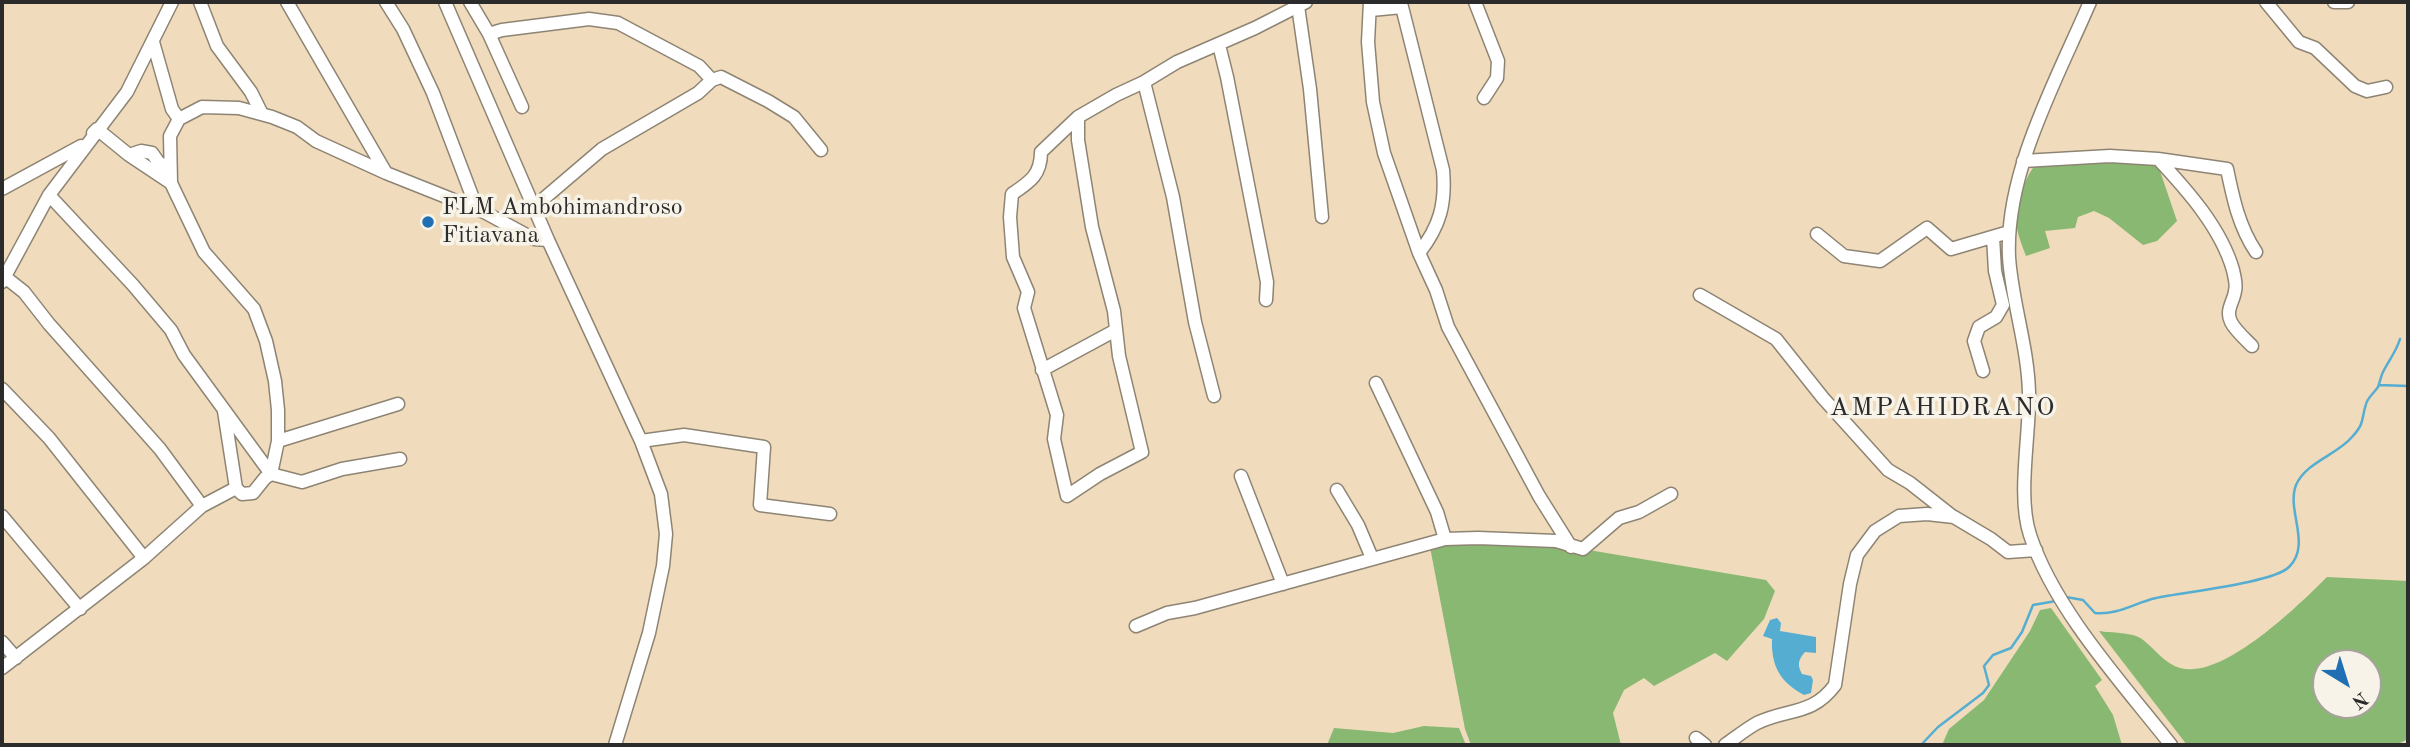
<!DOCTYPE html>
<html>
<head>
<meta charset="utf-8">
<style>
  body { margin:0 }
  #map { position:relative; width:2410px; height:747px; overflow:hidden; background:#f0dcbc; font-family:"Old Standard TT",serif }
  canvas { display:block }
  .frame { position:absolute; inset:0; border:4px solid #2b2b2b; pointer-events:none }
  .north { position:absolute; left:2312px; top:649px; width:70px; height:70px; box-sizing:border-box; background:#f7f3e8; border:2px solid #a5a39c; border-radius:50%; rotate:142deg; font-size:19px; font-weight:700; line-height:28px; text-align:center; color:#2b2b2b }
  .north::after { content:''; display:block; margin:auto; width:24px; height:32px; background:#1f6fb2; clip-path:polygon(50% 0,100% 100%,50% 72%,0 100%) }
</style>
</head>
<body>
<div id="map">
<canvas width="2410" height="747"></canvas>
<div class="frame"></div>
<div class="north">N</div>
</div>
<script>
const ctx = document.querySelector('canvas').getContext('2d');
ctx.lineJoin = 'round';
function fill(path, color) { ctx.fillStyle = color; ctx.fill(path, 'evenodd'); }
function strokePath(path, color, width, dash) { ctx.strokeStyle = color; ctx.lineWidth = width; ctx.lineCap = dash ? 'butt' : 'round'; ctx.setLineDash(dash || []); ctx.stroke(path); }
function label(font, color, halo, rows, align = 'center') {
  ctx.font = font + ' "Old Standard TT",serif'; ctx.lineWidth = 7; ctx.setLineDash([]); ctx.textBaseline = 'middle'; ctx.strokeStyle = halo; ctx.fillStyle = color; for (const [text, x, y, turn = 0] of rows) {
    ctx.save(); ctx.translate(x, y); ctx.rotate((+turn || 0) * Math.PI / 180); ctx.textAlign = isNaN(turn) ? turn : align; if (halo) ctx.strokeText(text, 0, 0); ctx.fillText(text, 0, 0); ctx.restore();
  }
}
const forest = new Path2D(`
  M2115,162l43,3 19,56 -20,20 -14,4 -34,-27 -15,-7 -16,6 -3,11 -30,3 5,17 -24,8c-10,-27 -15,-39 -4,-66 4,-10 7,-17 13,-25z
  M1429,542l142,5 195,33 9,11 -11,28 -37,42 -12,-8 -61,33 -10,-8 -20,12 -11,23 8,32h-150l-6,-16z
  M2327,577l81,4v158l-12,6h-209l-88,-114c12,2 33,1 43,8 12,9 23,25 38,29 43,12 119,-63 147,-91zM2326,663h42v42h-42z
  M2051,608l51,72 -7,6 18,29 9,30h-180l7,-16 35,-29 46,-69 10,-21z
  M1424,726l35,2 7,17h-139l7,-17 59,5z`);
const water = new Path2D(`
  M1777,618l4,5 -1,8 36,6v16l-11,-1c-7,8 -8,13 -3,22l9,2 2,4 -2,13 -7,2c-24,-13 -33,-29 -32,-56l-9,-3 7,-16z`);
const stream = new Path2D(`
  M2379,385l29,1
  M2066,597l17,3 12,13c24,2 39,-10 61,-15 27,-6 117,-15 133,-31 23,-23 -3,-56 7,-82 10,-23 41,-30 56,-48 13,-14 9,-17 14,-33 2,-7 8,-11 12,-17 2,-5 3,-11 5,-15 6,-12 13,-20 17,-33
  M1921,745l17,-18 45,-34 6,-8 -5,-19 9,-11 18,-7 11,-16 11,-27 23,-4`);
const minor = new Path2D(`
  M200,2l17,44 34,46 11,22
  M287,2l99,171
  M386,2l17,27 30,64 44,116
  M445,2l103,238 93,201 20,53 5,40 -3,32 -14,67 -34,112
  M470,2l19,32 33,73
  M1370,2l-2,40 5,60 11,51 35,100 17,37 12,37 91,169 32,51
  M1475,2l23,59 -1,17 -13,20
  M2090,2c-33,77 -85,170 -81,255 3,45 19,90 20,136 1,42 -12,103 1,142 24,74 93,149 141,210
  M2266,2l33,40 16,6 40,38 12,5 19,-4
  M2334,2h14
  M1298,6l12,83 12,128
  M1402,7l41,163c3,34 -3,56 -24,83
  M1371,10l31,-3 -2,-5
  M489,34l13,-4 87,-11 29,4 81,43 13,14
  M153,42l19,67 7,10
  M1219,45l8,32 40,205 -1,18
  M1144,82l29,115 22,125 19,74
  M1078,117v23l14,87 22,84 5,45 23,96 -42,22 -33,22 -13,-57 3,-24 -33,-107 4,-16 -15,-35 -3,-40 2,-23c18,-12 29,-19 29,-42l37,-35 38,-22 28,-13 33,-20 78,-34 51,-26
  M93,133l4,-4 32,26 42,28
  M129,155l12,-4 11,2 7,10 8,3 3,-5
  M2158,159c29,31 63,69 75,111 1,5 4,15 2,21 -1,10 -10,19 -4,31 4,8 14,17 21,24
  M2023,161l87,-5 48,3 69,10c6,29 12,58 29,83
  M2,189l79,-43
  M49,195l84,90 38,45 13,25 87,119 31,8 40,-13 58,-10
  M534,207l68,-58 96,-56 14,-13 9,-3 47,24 26,16 27,33
  M1817,234l27,22 36,5 47,-33 24,21 58,-17
  M5,277l19,15 25,32 111,125 42,57
  M2,282l47,-87 78,-103 45,-90
  M1700,295l76,44 47,59 65,72 22,13 42,33
  M1042,370l74,-40
  M1983,371l-9,-30 5,-14 17,-10 7,-12 -8,-34 -2,-34
  M1376,383l61,129 8,27
  M2,389l47,49 95,120
  M224,411l12,77 6,6 11,-1 12,-15 6,-4 7,-33v-31l-3,-29 -9,-40 -12,-32 -50,-57 -33,-69 -1,-47 9,-17 23,-12 37,1 33,9 25,10 19,14 70,32 98,39 50,27 14,1
  M278,441l120,-37
  M641,441l43,-6 80,12 -4,58 70,9
  M1241,476l42,108
  M1337,490l21,35 14,33
  M2,516l78,93
  M1136,626l31,-13 28,-5 250,-69 33,-1 78,3 27,8 36,-31 20,-6 32,-18
  M2,642l14,16
  M2,668l142,-110 58,-52 34,-18
  M1696,738l9,7
  M1725,745c10,-7 21,-16 32,-22 31,-15 55,-7 78,-38l15,-101 7,-29 18,-24 24,-15 28,-2 27,3 37,22 17,13 28,-2`);
const markers = [
  [428,222,7,"#1f6fb2"]
];
const poiNames = [
  ["FLM Ambohimandroso",442,208],
  ["Fitiavana",442,236]
];
const neighbourhoodNames = [
  ["AMPAHIDRANO",1943,408]
];
fill(forest, '#89b872');
fill(water, '#55add2');
strokePath(stream, '#55add2', 2.5);
strokePath(minor, '#8e8474', 15);
strokePath(minor, '#fff', 12);
for (const [x, y, r, color] of markers) { const dot = new Path2D(); dot.arc(x, y, r, 0, 2 * Math.PI); ctx.fillStyle = color; ctx.fill(dot); strokePath(dot, '#f7f3e8', 2.5); }
label('24px', '#2b2b2b', '#f7f3e8', poiNames, 'left');
ctx.letterSpacing = '2px';
label('26px', '#2b2b2b', '#f7f3e8', neighbourhoodNames);
ctx.letterSpacing = '0px';
</script>
</body>
</html>
